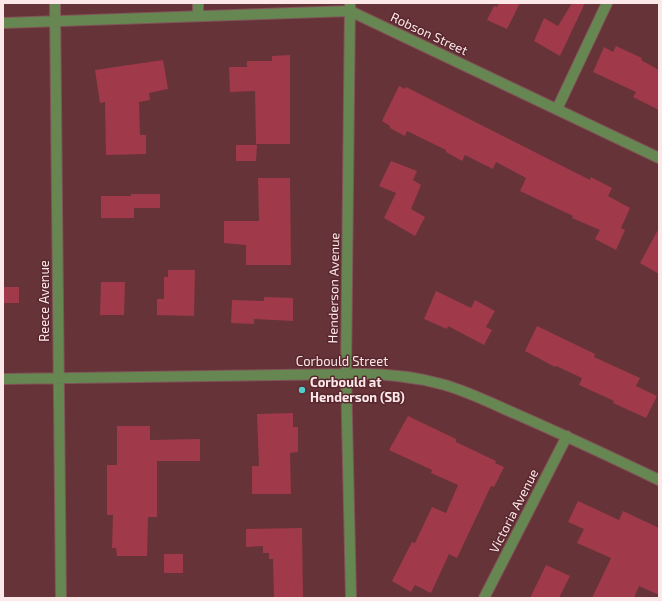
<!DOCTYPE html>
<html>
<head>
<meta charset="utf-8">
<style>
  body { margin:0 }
  #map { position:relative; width:662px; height:601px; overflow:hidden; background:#653338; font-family:"Exo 2",sans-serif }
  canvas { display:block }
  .frame { position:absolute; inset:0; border:4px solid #fce8e9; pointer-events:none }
</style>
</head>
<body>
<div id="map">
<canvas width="662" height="601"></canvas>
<div class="frame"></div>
</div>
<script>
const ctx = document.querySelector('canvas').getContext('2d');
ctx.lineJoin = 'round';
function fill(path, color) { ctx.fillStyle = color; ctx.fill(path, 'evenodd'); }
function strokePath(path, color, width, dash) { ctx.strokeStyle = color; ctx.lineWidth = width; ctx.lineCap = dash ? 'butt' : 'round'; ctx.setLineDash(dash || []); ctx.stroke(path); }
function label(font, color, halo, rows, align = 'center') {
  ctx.font = font + ' "Exo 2",sans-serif'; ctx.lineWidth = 3; ctx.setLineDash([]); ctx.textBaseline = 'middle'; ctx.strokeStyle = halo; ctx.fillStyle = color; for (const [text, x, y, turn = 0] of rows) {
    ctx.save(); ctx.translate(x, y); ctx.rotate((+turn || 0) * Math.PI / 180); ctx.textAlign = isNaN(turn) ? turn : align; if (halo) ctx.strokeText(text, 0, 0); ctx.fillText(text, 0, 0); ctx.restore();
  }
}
const building = new Path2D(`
  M499,3h21l-13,26 -20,-9 7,-14 3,1z
  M572,3h13l-25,53 -26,-15 10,-23 14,8z
  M616,46l26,12 -1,2 18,10v40l-26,-13 3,-5 -43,-20 11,-25 9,5z
  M290,55v89h-34l-1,-53 -25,1 -1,-25h18v-6h25v-5z
  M163,60l5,29 -19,4 1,7 -11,2 1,33h6v19l-40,1 -1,-53 -5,1 -5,-33z
  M399,86l6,3 1,-2 184,93 1,-3 21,11 -4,8 22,12 -9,20 4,2 -9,20 -21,-11 5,-9 -28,-12 1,-2 -53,-25 6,-13 -30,-16 -3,7 -28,-14 -3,6 -16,-9v-2l-39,-19 -2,5 -15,-8v-2l-8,-5z
  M236,145h21l-1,16h-20z
  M391,161l26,10 -4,9 8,5 -10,24 14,8 -10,19 -31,-18 12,-25 -17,-7z
  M258,178h32l1,87h-45v-20l-22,-2v-22h35z
  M131,194h29v14h-26v10h-33v-22h30z
  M659,228v46l-19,-11z
  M168,270h27l-1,46 -37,-1v-16h7v-22h4z
  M101,282h24l-1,33h-24z
  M3,287h16v16h-16z
  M436,291l35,17 4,-8 20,11 -9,16 6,3 -8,15 -36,-19 -1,3 -23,-10z
  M264,297l29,1v23l-39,-2v5l-23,-1 1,-23 32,1z
  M537,326l58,28 -1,3 46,21 -4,8 21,10 -11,22 -33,-15 1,-2 -35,-16 3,-7 -26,-12 -1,1 -30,-16z
  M293,413v14h5v25l-8,1 1,41h-39v-28h7l-2,-52z
  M408,416l48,23v3l40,19 -1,2 9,4 -10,20 -3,-1 -34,72 -8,-4 -18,39 -16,-8 -4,7 -19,-11 20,-39 3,1 17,-36 14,6 12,-28 -27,-12 1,-3 -43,-20z
  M117,426h33v14l50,-1v22h-43v56h-9l-1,39h-30l-1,-8h-4l1,-33h-6v-50h10z
  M578,501l41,19 4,-9 36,17v67l-20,-9 -5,12h-42l19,-40 -34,-15 7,-14 -16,-7z
  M302,528l1,70h-29l-1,-39h-4v-6h-6v-7l-17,1v-18z
  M164,554h19v19h-19z
  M546,565l24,11 -11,22h-29z`);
const minor = new Path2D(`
  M55,3l6,595
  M198,3v13
  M350,3l-4,371 5,224
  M3,23l347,-12 309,147
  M557,109l50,-106
  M3,379l343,-5c34,-1 67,2 99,11 24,7 48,19 71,29 48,21 95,43 143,66
  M484,598l83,-162`);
const markers = [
  [302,390,4,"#52cdcc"]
];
const streetNames = [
  ["Robson Street",429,34,25],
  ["Henderson Avenue",334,288,-89],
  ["Reece Avenue",45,301,-90],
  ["Corbould Street",342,362],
  ["Victoria Avenue",514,511,-63]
];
const poiNames = [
  ["Corbould at",310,383],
  ["Henderson (SB)",310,398]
];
fill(building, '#a03a4a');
strokePath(minor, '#805458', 12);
strokePath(minor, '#668751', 10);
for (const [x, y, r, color] of markers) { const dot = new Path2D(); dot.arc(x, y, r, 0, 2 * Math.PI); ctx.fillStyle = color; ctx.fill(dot); strokePath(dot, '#59282e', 1.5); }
label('13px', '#fce8e9', '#59282e', streetNames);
label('bold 13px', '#fce8e9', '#59282e', poiNames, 'left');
</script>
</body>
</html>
